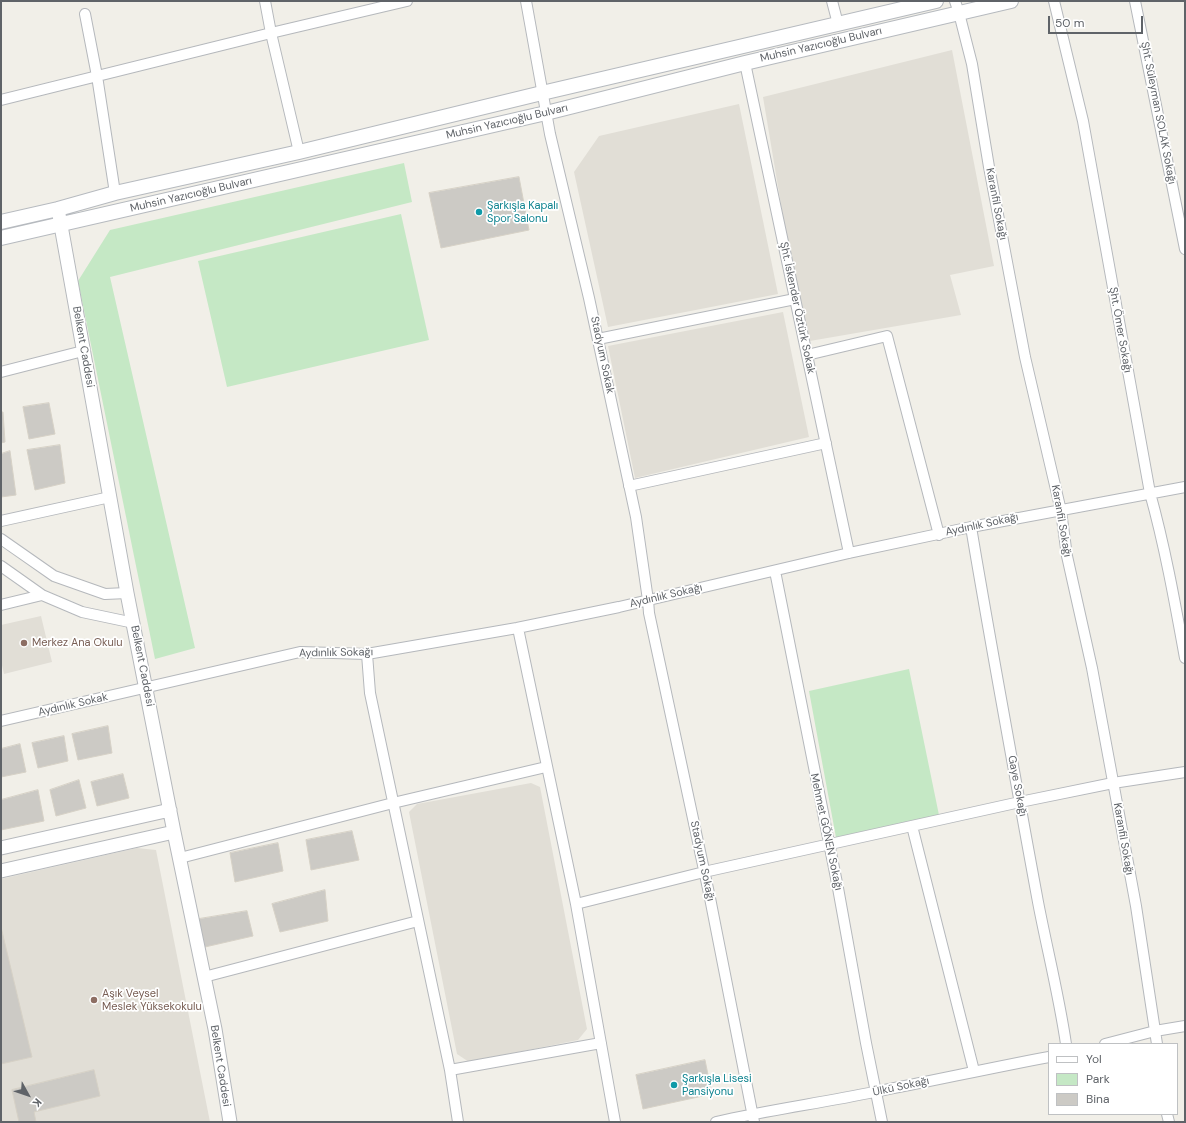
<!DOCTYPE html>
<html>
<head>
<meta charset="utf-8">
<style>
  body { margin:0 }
  #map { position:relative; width:1186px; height:1123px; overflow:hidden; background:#f1efe8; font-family:"DM Sans",sans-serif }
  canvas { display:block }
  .frame { position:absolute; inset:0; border:2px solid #5f6368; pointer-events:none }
  .legend { position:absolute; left:1048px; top:1043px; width:130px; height:72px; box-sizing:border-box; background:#fff; border:1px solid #bfc1c3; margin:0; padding:5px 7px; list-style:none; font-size:12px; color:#5f6368 }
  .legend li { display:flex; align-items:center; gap:8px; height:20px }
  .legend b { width:20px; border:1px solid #bfc1c3 }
  .north { position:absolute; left:8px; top:1075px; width:40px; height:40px; -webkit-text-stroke:3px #fff; paint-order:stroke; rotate:130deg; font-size:11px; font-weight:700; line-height:16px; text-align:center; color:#5f6368 }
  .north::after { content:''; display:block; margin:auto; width:14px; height:18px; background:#5f6368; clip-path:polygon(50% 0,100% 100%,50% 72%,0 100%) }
  .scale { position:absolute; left:1048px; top:16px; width:95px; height:18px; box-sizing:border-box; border:2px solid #5f6368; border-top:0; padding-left:5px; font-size:12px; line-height:14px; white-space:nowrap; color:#5f6368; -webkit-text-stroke:3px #fff; paint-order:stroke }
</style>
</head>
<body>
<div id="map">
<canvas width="1186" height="1123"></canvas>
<div class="frame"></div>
<ul class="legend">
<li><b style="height:5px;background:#fff"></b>Yol</li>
<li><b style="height:11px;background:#c5e8c5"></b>Park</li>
<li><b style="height:11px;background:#cccac5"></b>Bina</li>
</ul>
<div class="north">K</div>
<div class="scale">50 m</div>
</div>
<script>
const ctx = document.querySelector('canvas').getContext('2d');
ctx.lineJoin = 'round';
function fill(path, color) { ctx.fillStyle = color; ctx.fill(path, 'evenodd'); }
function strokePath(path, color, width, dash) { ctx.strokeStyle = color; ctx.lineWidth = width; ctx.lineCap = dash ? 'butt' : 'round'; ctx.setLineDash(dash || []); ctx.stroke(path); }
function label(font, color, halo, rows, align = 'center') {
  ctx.font = font + ' "DM Sans",sans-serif'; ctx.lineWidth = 3.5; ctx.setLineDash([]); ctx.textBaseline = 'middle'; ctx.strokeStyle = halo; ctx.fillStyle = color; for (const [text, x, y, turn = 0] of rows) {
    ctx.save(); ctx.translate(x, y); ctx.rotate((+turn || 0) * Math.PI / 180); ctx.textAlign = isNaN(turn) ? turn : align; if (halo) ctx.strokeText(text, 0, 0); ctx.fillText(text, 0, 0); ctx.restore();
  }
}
const education = new Path2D(`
  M952,50l42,216 -44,9 11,40 -157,27 -41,-245z
  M739,104l39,190 -170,33 -34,-155 25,-36z
  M783,312l26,125 -174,41 -27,-132z
  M41,616l11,46 -48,12 -3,-13v-36z
  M531,783l9,4 47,242 -9,11 -109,22 -12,-8 -48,-242 8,-8z
  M137,848l19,2 54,272h-209v-243z`);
const green = new Path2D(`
  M404,163l8,39 -302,75 85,371 -40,11 -77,-378 32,-51z
  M401,214l28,126 -202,47 -29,-126z
  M909,669l31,151 -103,23 -28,-152z`);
const building = new Path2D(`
  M519,177l10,53 -88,18 -12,-55z
  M49,403l6,31 -26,5 -6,-32z
  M1,412h2l2,30 -4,1z
  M60,445l5,38 -30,7 -8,-40z
  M10,451l6,44 -15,2v-43z
  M108,726l4,27 -34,7 -6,-26z
  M64,736l4,25 -30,7 -6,-25z
  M20,744l6,28 -25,5v-28z
  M123,774l6,24 -32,8 -6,-24z
  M79,780l7,28 -30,8 -6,-26z
  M38,790l6,31 -43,9v-30z
  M352,831l7,29 -48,10 -5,-30z
  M278,843l5,28 -48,11 -5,-29z
  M325,890l3,31 -48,11 -8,-28z
  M247,911l6,25 -48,11 -6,-28z
  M1,927l31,130 -31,7z
  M705,1060l7,34 -69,15 -7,-34z
  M94,1070l6,26 -66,16 2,10h-17l-7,-32z`);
const minor = new Path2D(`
  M265,1l6,32 28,119
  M526,1l24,133 39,164 47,219 12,83 1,13 61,285 44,224
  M832,1l6,23
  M955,1l4,12 13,51 17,103 36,190 36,154 6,45 25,112 44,238 21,138
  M1054,1l29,120 67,372c15,54 25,110 35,165
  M1135,1l50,248
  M85,14l12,62 18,117
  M745,63l104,490
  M1,100l270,-67 136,-32
  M598,339l197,-40
  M807,355l80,-19 52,199
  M1,372l82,-21
  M629,486l197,-43
  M1,521l109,-24
  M971,527c21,125 44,250 67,375 9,47 21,94 28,142
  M1,539l53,37 51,18 22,-1
  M1,566l41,29 40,17 52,11
  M775,571l63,317 28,155 16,79
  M1,605l41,-10
  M517,628l2,5 57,271 39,218
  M367,654l3,39 80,377 8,52
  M1,721l299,-69 67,2 150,-26 102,-21 230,-54 122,-26 214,-40
  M912,826l62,245
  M180,858l213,-55 153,-36
  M576,904l128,-32 316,-70 93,-19 72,-11
  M204,977l214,-56
  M1105,1044l50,-13 30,-5
  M450,1070l151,-27
  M1167,1114l2,8
  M716,1122c52,-12 105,-19 158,-30 58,-11 116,-24 175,-35`);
const tertiary = new Path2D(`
  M58,209l69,384 47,239 41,197 15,93
  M1,848l169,-38
  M1,871l173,-39`);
const secondary = new Path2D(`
  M1,222l57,-13 57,-16 184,-41 243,-59 394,-92
  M1,238l545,-125 199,-50 266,-62`);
const markers = [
  [479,212,4,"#0f9aa8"],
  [24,643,4,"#8d6e63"],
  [94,1000,4,"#8d6e63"],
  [674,1085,4,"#0f9aa8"]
];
const streetNames = [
  ["Muhsin Yazıcıoğlu Bulvarı",821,45,-13],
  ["Şht. Süleyman SOLAK Sokağı",1158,113,79],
  ["Muhsin Yazıcıoğlu Bulvarı",507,122,-13],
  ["Muhsin Yazıcıoğlu Bulvarı",191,195,-13],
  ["Karanfil Sokağı",996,204,79],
  ["Şht. İskender Öztürk Sokak",797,308,78],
  ["Şht. Ömer Sokağı",1120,330,80],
  ["Belkent Caddesi",83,347,80],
  ["Stadyum Sokak",602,355,78],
  ["Karanfil Sokağı",1061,521,80],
  ["Aydınlık Sokağı",982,525,-12],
  ["Aydınlık Sokağı",666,596,-13],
  ["Aydınlık Sokağı",336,653,-1],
  ["Belkent Caddesi",142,666,79],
  ["Aydınlık Sokak",73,705,-13],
  ["Gaye Sokağı",1017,786,79],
  ["Mehmet GÖNEN Sokağı",826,832,78],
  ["Karanfil Sokağı",1123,839,80],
  ["Stadyum Sokağı",702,861,78],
  ["Belkent Caddesi",220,1066,81],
  ["Ülkü Sokağı",901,1087,-12]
];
const cultureNames = [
  ["Şarkışla Kapalı",487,206],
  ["Spor Salonu",487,219],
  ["Şarkışla Lisesi",682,1079],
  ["Pansiyonu",682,1092]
];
const educationNames = [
  ["Merkez Ana Okulu",32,643],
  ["Aşık Veysel",102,994],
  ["Meslek Yüksekokulu",102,1007]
];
fill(education, '#e1ded6');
fill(green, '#c5e8c5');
fill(building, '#cccac5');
strokePath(building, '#d6d1c6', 1);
strokePath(minor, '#b5b8bc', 12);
strokePath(tertiary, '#b5b8bc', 15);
strokePath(secondary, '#b6babf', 16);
strokePath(minor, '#fff', 10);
strokePath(tertiary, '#fff', 13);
strokePath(secondary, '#fff', 14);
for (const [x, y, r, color] of markers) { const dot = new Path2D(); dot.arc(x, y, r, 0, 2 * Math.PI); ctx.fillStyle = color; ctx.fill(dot); strokePath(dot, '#fff', 1.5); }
label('11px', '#5f6368', '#fff', streetNames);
label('11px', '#0d838f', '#fff', cultureNames, 'left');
label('11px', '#785e54', '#fff', educationNames, 'left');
</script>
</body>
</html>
